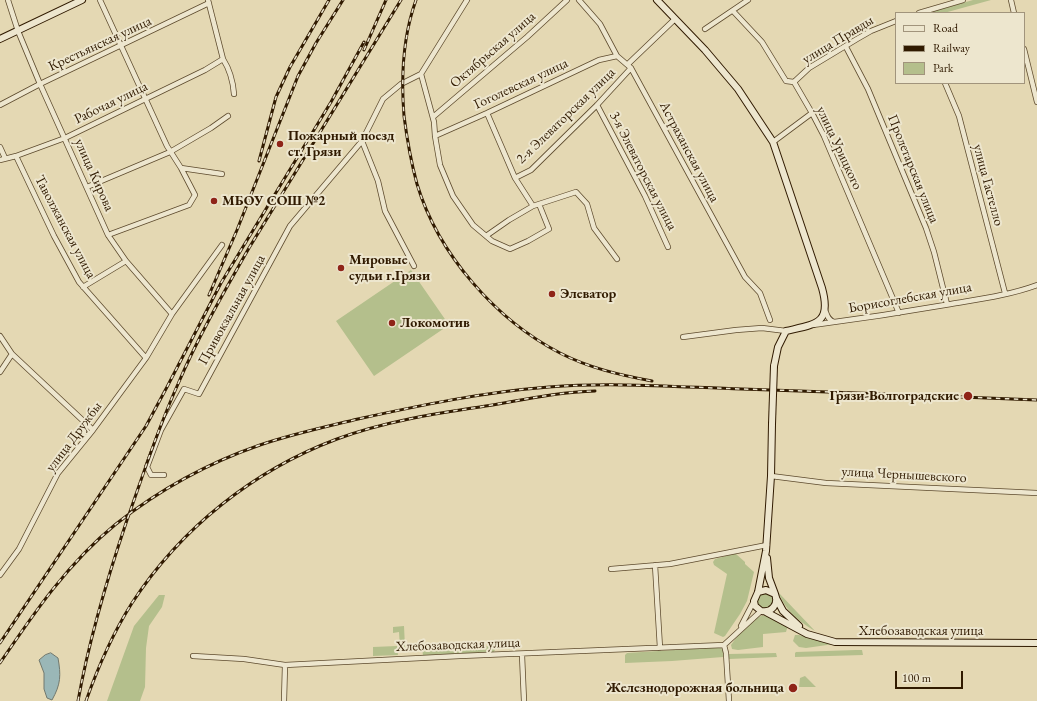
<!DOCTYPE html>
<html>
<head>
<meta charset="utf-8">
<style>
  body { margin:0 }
  #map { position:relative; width:1037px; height:701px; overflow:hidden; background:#e4d8b3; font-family:"EB Garamond",serif }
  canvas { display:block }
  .legend { position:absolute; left:895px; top:12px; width:130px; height:72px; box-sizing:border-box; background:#ede6ce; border:1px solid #a1947c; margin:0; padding:5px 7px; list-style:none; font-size:12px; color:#301a00 }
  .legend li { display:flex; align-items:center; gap:8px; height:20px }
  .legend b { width:20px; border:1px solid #a1947c }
  .scale { position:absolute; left:895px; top:671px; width:68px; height:18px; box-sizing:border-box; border:2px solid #301a00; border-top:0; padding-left:5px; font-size:12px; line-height:14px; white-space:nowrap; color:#301a00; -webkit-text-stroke:3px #ede6ce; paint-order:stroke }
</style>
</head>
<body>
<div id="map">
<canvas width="1037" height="701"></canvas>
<ul class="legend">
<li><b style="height:5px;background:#ede6ce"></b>Road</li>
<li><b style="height:5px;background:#301a00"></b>Railway</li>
<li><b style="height:11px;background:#b4bf8c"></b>Park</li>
</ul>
<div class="scale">100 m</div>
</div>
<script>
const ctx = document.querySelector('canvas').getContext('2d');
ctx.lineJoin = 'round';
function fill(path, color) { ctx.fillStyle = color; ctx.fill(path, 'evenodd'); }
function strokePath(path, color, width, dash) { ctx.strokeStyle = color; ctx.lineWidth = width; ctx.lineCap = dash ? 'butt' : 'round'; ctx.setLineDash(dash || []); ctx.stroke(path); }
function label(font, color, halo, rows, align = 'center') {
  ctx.font = font + ' "EB Garamond",serif'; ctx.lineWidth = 4; ctx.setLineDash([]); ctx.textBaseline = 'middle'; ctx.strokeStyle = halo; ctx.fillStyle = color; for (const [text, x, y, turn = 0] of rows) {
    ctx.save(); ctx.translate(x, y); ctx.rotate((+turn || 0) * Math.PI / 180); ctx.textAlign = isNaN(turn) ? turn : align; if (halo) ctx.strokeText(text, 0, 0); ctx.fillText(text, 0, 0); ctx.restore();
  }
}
const green = new Path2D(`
  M973,0h18l-47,13h-17z
  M411,270l38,55 -75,51 -38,-55z
  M733,554h3l9,8v2l9,8 -7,29 -7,13 -15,22 -2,1 -9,-4 13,-59 -13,-9 -1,-3 2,-3z
  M778,592l37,39c-18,-11 -28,-19 -37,-39z
  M757 600a8 8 0 1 1 16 0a8 8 0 1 1-16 0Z
  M159,595h6l-3,12 -13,19 -3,22 -1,39 -5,14h-33l27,-75z
  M766,615l22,10 -2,7 -23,2v13l-25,3 -6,-1 -1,-4c9,-12 19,-28 35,-30z
  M404,626l1,21h-5l-1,-15 -6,1v-6z
  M795,635h4l35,9 -28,4 -7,-1 -6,-6z
  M397,646l1,9 -25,1v-9z
  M496,646l-1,4 -2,3 -70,2 -1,-6z
  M720,647l3,3v7l-51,4 -47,2v-8l2,-2z
  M856,650h6l1,5 -68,2v-4l1,-1z
  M776,653l1,4 -48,2v-5z
  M805,676l11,11h-17l1,-9z`);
const water = new Path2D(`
  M51,653l7,5c3,17 3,26 -6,42l-5,-2 -3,-9v-16l-5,-13 6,-5z`);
const street = new Path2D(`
  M8,0l10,31 22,53 68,151 18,26 46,53
  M100,0l67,146 14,22 14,27 -6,10 -81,30
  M208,0l15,59c7,11 10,22 11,35
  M579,0l21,24 17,32 14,12 114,209 15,16 10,27
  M1011,0l3,13
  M733,11l29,31 24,39 8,1 18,31 12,23 75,177
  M919,13l44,-13
  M705,29l43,-29
  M846,47l22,42 58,139 8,24 13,52
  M1024,49l13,53
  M628,64l47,-45
  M421,74l13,48 1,14 5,29 13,31 20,29 19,16 18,8 18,-8 21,-12 -10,-25
  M421,74l46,-74
  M794,82l15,-14 48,-29 14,-8 25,-10
  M945,83l14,33 46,177
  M0,105l40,-21 169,-81
  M597,105l48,91 23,51
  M487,113l28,65 18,28
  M433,117l94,-80 40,-37
  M435,136l52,-23 112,-53 18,-4
  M362,141l16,40 7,30 29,55
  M773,142l39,-29
  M0,147l5,11
  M16,156l38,80 25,46 67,76
  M0,160l16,-4 49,-18 140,-68 18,-11
  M181,168l41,6
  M515,178l16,-8 66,-65 34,-37
  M87,187l83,-35 41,-24 17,-12
  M486,236l23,-16 24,-14 43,-14 11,12 7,24 23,31
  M83,287l43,-26
  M825,310c2,5 3,10 9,12
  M813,325c46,-6 92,-13 138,-21 29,-5 59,-9 86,-19
  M0,336l12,18 81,76
  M683,337l53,-7 26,-2 24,3
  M0,372l12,-18
  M164,475h-13l-4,-8 14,-37 23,-41 15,5 91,-168 72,-85 21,-42 18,-15 20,-10
  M771,476l55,7 211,10
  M655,565l5,83
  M611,569l59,-5 97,-19
  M0,575l19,-26 39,-76 35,-43 53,-72 26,-44 50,-69
  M741,626l13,-25
  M724,645l2,8 3,48
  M724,645l37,-34
  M522,655l2,46
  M193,656l51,3 41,6 175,-9 264,-11
  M284,701l1,-36`);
const secondary = new Path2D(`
  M657,0l48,50 33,39 35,53 49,146c10,36 -6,36 -36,43l-8,16 -4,19
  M0,39l82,-39
  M767,558l2,20 6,16
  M758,592l8,-2 9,4c4,10 -3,19 -14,17l-6,-5 -1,-5 4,-9 8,-41 5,-75 1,-52
  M776,598l7,13 16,15
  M766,612l41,22 28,8 202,1`);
const rail = new Path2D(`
  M416,0c-13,36 -15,79 -12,116 3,23 7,46 13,68 21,70 79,136 143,169 29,15 60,22 92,28
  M364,50l22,-50
  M259,161l17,-64 14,-30 39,-67
  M209,295l28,-65 61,-154 18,-33 27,-43
  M0,643l146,-217 21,-39 54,-104 110,-181 33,-60
  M0,663c34,-50 68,-100 116,-139 43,-34 92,-61 144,-79 32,-11 65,-18 98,-26 64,-14 126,-27 191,-32 64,-5 129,0 193,2 98,3 197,7 295,11
  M78,701c11,-61 29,-122 49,-181 16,-45 31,-92 51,-136 20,-47 46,-92 71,-136l152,-248
  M86,701c12,-34 27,-68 46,-98 49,-75 122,-133 205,-164 46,-17 95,-25 143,-32 38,-6 76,-15 115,-16`);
const secondaryBridge = new Path2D(`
  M772,424l2,-58`);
const markers = [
  [280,144,4,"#8f2418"],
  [214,201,4,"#8f2418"],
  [341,268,4,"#8f2418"],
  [552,294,4,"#8f2418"],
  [392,323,4,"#8f2418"],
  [968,396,5,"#8f2418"],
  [793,688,5,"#8f2418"]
];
const streetNames = [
  ["улица Правды",838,40,-31],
  ["Крестьянская улица",100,44,-25],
  ["Октябрьская улица",493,50,-41],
  ["Гоголевская улица",521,84,-25],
  ["Рабочая улица",111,103,-26],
  ["2-я Элеваторская улица",566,116,-44],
  ["улица Урицкого",839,148,65],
  ["Астраханская улица",689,152,62],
  ["Пролетарская улица",913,169,68],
  ["3-я Элеваторская улица",643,171,63],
  ["улица Кирова",94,175,66],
  ["улица Гастелло",988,185,75],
  ["Таволжанская улица",65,227,62],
  ["Борисоглебская улица",910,298,-10],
  ["Привокзальная улица",232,310,-61],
  ["улица Дружбы",74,437,-53],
  ["улица Чернышевского",904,475,3],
  ["Хлебозаводская улица",921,631],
  ["Хлебозаводская улица",458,645,-2]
];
const poiNames = [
  ["Пожарный поезд",288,136],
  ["ст. Грязи",288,152],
  ["МБОУ СОШ №2",222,201],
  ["Мировые",349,260],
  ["судьи г.Грязи",349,276],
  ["Элеватор",560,294],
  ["Локомотив",400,323],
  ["Грязи-Волгоградские",959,396,"right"],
  ["Железнодорожная больница",784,688,"right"]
];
fill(green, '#b4bf8c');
fill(water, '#9ab7b7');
strokePath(water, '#70786e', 1);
strokePath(street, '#5d4a2d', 6);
strokePath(secondary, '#301a00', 8);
strokePath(street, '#ede6ce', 4.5);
strokePath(secondary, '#ede6ce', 6);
strokePath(rail, '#301a00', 3);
strokePath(rail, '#ede6ce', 1.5, [4.5]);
strokePath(secondaryBridge, '#301a00', 8, []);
strokePath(secondaryBridge, '#ede6ce', 6);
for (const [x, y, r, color] of markers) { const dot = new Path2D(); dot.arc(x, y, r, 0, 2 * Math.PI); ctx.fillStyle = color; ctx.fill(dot); strokePath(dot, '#ede6ce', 1.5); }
label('14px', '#301a00', '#ede6ce', streetNames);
label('bold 14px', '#301a00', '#ede6ce', poiNames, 'left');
</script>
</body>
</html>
